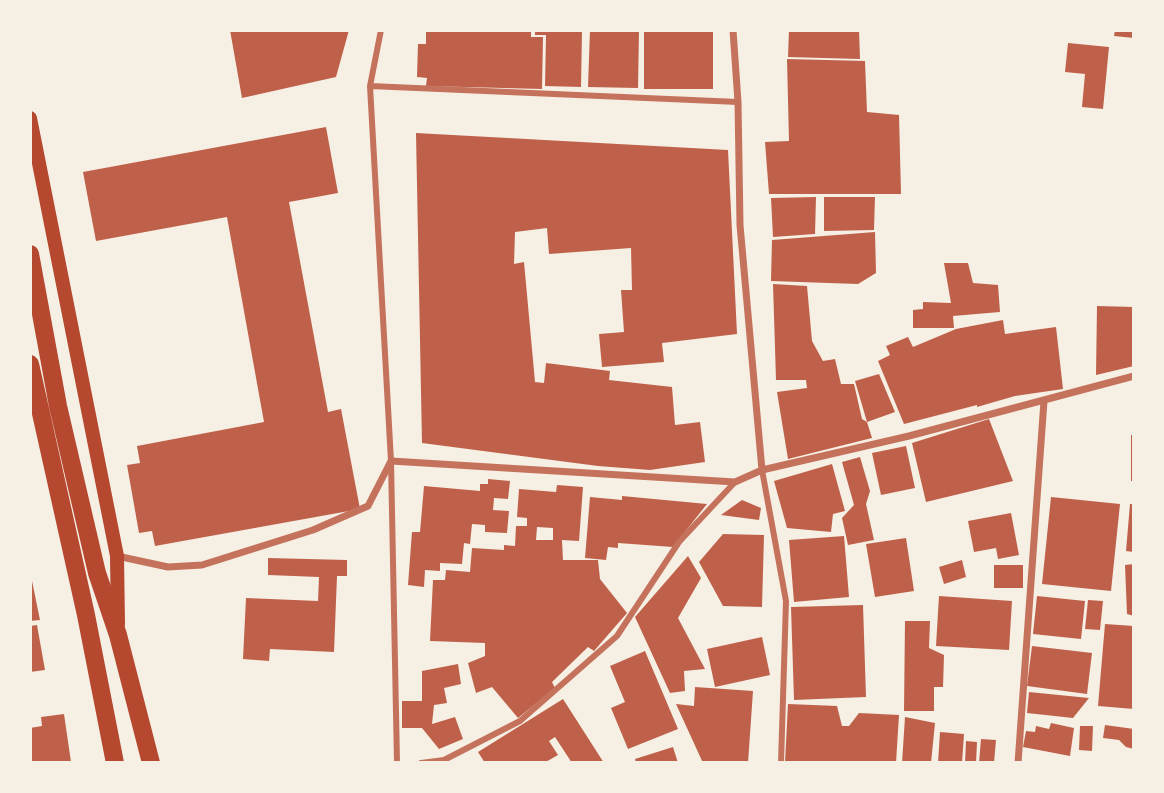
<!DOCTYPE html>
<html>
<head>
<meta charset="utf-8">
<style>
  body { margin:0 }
  #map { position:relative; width:1164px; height:793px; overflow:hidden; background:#f6efe4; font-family:"Source Sans 3",sans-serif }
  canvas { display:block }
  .frame { position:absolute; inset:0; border:32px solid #f6efe4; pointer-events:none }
</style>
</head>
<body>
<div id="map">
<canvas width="1164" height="793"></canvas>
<div class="frame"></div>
</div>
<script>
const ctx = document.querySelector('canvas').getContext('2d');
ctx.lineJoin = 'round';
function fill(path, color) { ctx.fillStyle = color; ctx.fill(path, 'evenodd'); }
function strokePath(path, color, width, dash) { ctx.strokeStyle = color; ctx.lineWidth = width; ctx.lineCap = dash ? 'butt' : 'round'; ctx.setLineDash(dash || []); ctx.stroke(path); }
const building = new Path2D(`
  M230,30h119l-13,47 -94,21z
  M426,30h105v7h12l-1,52 -116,-3 1,-8 -10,-1 1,-33h8z
  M535,30h47l-1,57 -36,-1 1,-51h-11z
  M590,30h49l-1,58 -50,-1z
  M644,30h69v59h-69z
  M789,30h70l1,29 -72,-2z
  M1115,30h19v8l-20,-2z
  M1068,43l41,4 -6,62 -21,-2 3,-33 -20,-2z
  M787,59l78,2 2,51 32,3 2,79h-132l-4,-52 24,-1z
  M326,127l12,66 -49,9 39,210 13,-3 19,100 -205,37 -3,-15 -13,2 -12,-68 13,-2 -3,-17 127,-24 -37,-205 -131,24 -13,-69z
  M416,133l312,17 9,184 -75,9 2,19 -62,5 -3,-33 25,-2 -3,-42h11l-1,-42 -82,6 -2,-26 -32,4 -1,32 10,-2 11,120 9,1 2,-20 64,8 -1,9 63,7 3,38 25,-3 5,40 -55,8 -52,-4 -176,-23z
  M816,197l-1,37 -42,3 -2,-39z
  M824,197h51l-1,33 -50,1z
  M875,232l1,41 -18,11 -87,-3 1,-41z
  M944,263h24l5,20 25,2 2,27 -47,4 1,12h-41v-18l10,-1v-7l28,1z
  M773,284l34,2 5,55 11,20 12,-2 6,25h13l8,35 5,3 5,16 -84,21 -11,-67 30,-4 -1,-8h-30z
  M1097,306l37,1v59l-38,9z
  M1003,320l2,14 51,-7 7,62 -48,7 -38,11v-2l-73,19 -26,-63 12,-6 -4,-9 22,-9 5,10 43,-18z
  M879,374l16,38 -28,10 -12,-41z
  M989,419l24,62 -87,21 -14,-59z
  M1131,435h3v46h-3z
  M906,446l9,42 -34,7 -9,-42z
  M860,457l10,34 -4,13 8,36 -26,5 -6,-27 12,-13 -12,-43z
  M832,464l13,47 -12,3 -2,18 -44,-4 -13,-47z
  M488,479l22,2 -2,18 -14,-1 -1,12 16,1 -2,22 -22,-1v-7l-13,-1 -2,20 -6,-1 -2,21 -22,-1v8l-15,-1 -1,17 -16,-2 4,-53h8l4,-46 56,5v-7h8z
  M557,485l26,2 -4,54 -17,-1 1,20h35l2,19 27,34 -33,38 -6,-4 -36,35 3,6 -37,30 -26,-31 -16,6 -8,-30 17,-7v-13l-55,-2 3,-61h12l1,-10 24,2 2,-24 32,2v-5l11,1 1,-20h11v-8l-10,-1 2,-28 37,3zM537,527l16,1v12h-17z
  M622,496l85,8 -34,43 -55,-4v5l-10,-1 -2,13 -21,-2 5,-61 32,3z
  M1051,497l69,7 -9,87 -69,-7z
  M742,500l19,8 -2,12 -38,-5z
  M1130,504h4v48l-8,-1z
  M1011,513l8,42 -21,4 -2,-11 -22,4 -6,-31z
  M723,534l41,1 -2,72 -39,-1 -24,-44z
  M844,536l5,61 -55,5 -5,-62z
  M906,538l8,53 -39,6 -9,-53z
  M688,556l13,22 -23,40 27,51 -21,2 1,20 -15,2 -35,-76z
  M268,558l79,2v16h-10l-3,76 -64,-3 -1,12 -26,-2 3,-61 72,3 1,-24 -51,-2z
  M962,560l4,17 -22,7 -5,-17z
  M1134,564v52l-7,-2 -2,-49z
  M994,565h29v23h-29z
  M30,571l10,49 -10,1z
  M939,596l73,5 -3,49 -73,-4z
  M1037,596l48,5 -4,38 -48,-5z
  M1088,600l15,1 -3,29 -15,-1z
  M863,605l3,92 -72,3 -3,-93z
  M905,621h25l-1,27 15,7 -1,32h-9v24h-30z
  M1105,624l29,2v83l-36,-3z
  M37,625l8,45 -15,2v-46z
  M762,637l8,38 -55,12 -8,-38z
  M1032,646l60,7 -5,41 -60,-8z
  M645,651l33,78 -50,20 -17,-41 14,-6 -15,-36z
  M458,664l3,20 -17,4 3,15 -13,2 -2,19 23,-7 8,22 -24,10 -17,-21h-20v-27h20v-30z
  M695,687l58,4 -5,72h-45l-27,-59 18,2z
  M1029,692l60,6 -16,20 -46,-5z
  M563,699l41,64h-32l-17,-26 -6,4 9,14 -14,8 -11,-2 -3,2h-45l-7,-11z
  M788,704l49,2 5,20h7l10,-13 40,2 -3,48h-111z
  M64,714l7,48 -41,1v-35l12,-2 -1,-9z
  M905,717l30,6 -4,40h-29z
  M1051,723l23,5 -4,28 -47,-9 3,-16 9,1 1,-6 13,3z
  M1105,725l29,4v20l-8,-2 -7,-7 -16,-2z
  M1080,726h13l-1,25 -13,-1z
  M940,732l24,2 -2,29h-24z
  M981,739l15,1 -2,23h-15z
  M966,741l11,1 -1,21h-11z
  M673,747l5,16h-42l-1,-4z`);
const pedestrian = new Path2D(`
  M381,30l-11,56 21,375 6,302
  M370,86l368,16
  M762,470l24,131 -5,162
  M421,763l23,-3 76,-39 97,-85 62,-94 56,-60`);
const minor = new Path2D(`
  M733,30l5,72 2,123 22,245
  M117,556l51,11 34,-2 111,-35 55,-24 23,-45 344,21 27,-12 147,-34 225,-60
  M1018,763l26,-362`);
const secondary = new Path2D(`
  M30,118l87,438 1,68`);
const primary = new Path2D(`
  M30,254l28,152 39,167 21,62 33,128
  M30,364l56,251 29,148`);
fill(building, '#bf614a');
strokePath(pedestrian, '#c5725c', 6);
strokePath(minor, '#c5725c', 7);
strokePath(secondary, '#b5482f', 14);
strokePath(primary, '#b5482f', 18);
</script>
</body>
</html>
